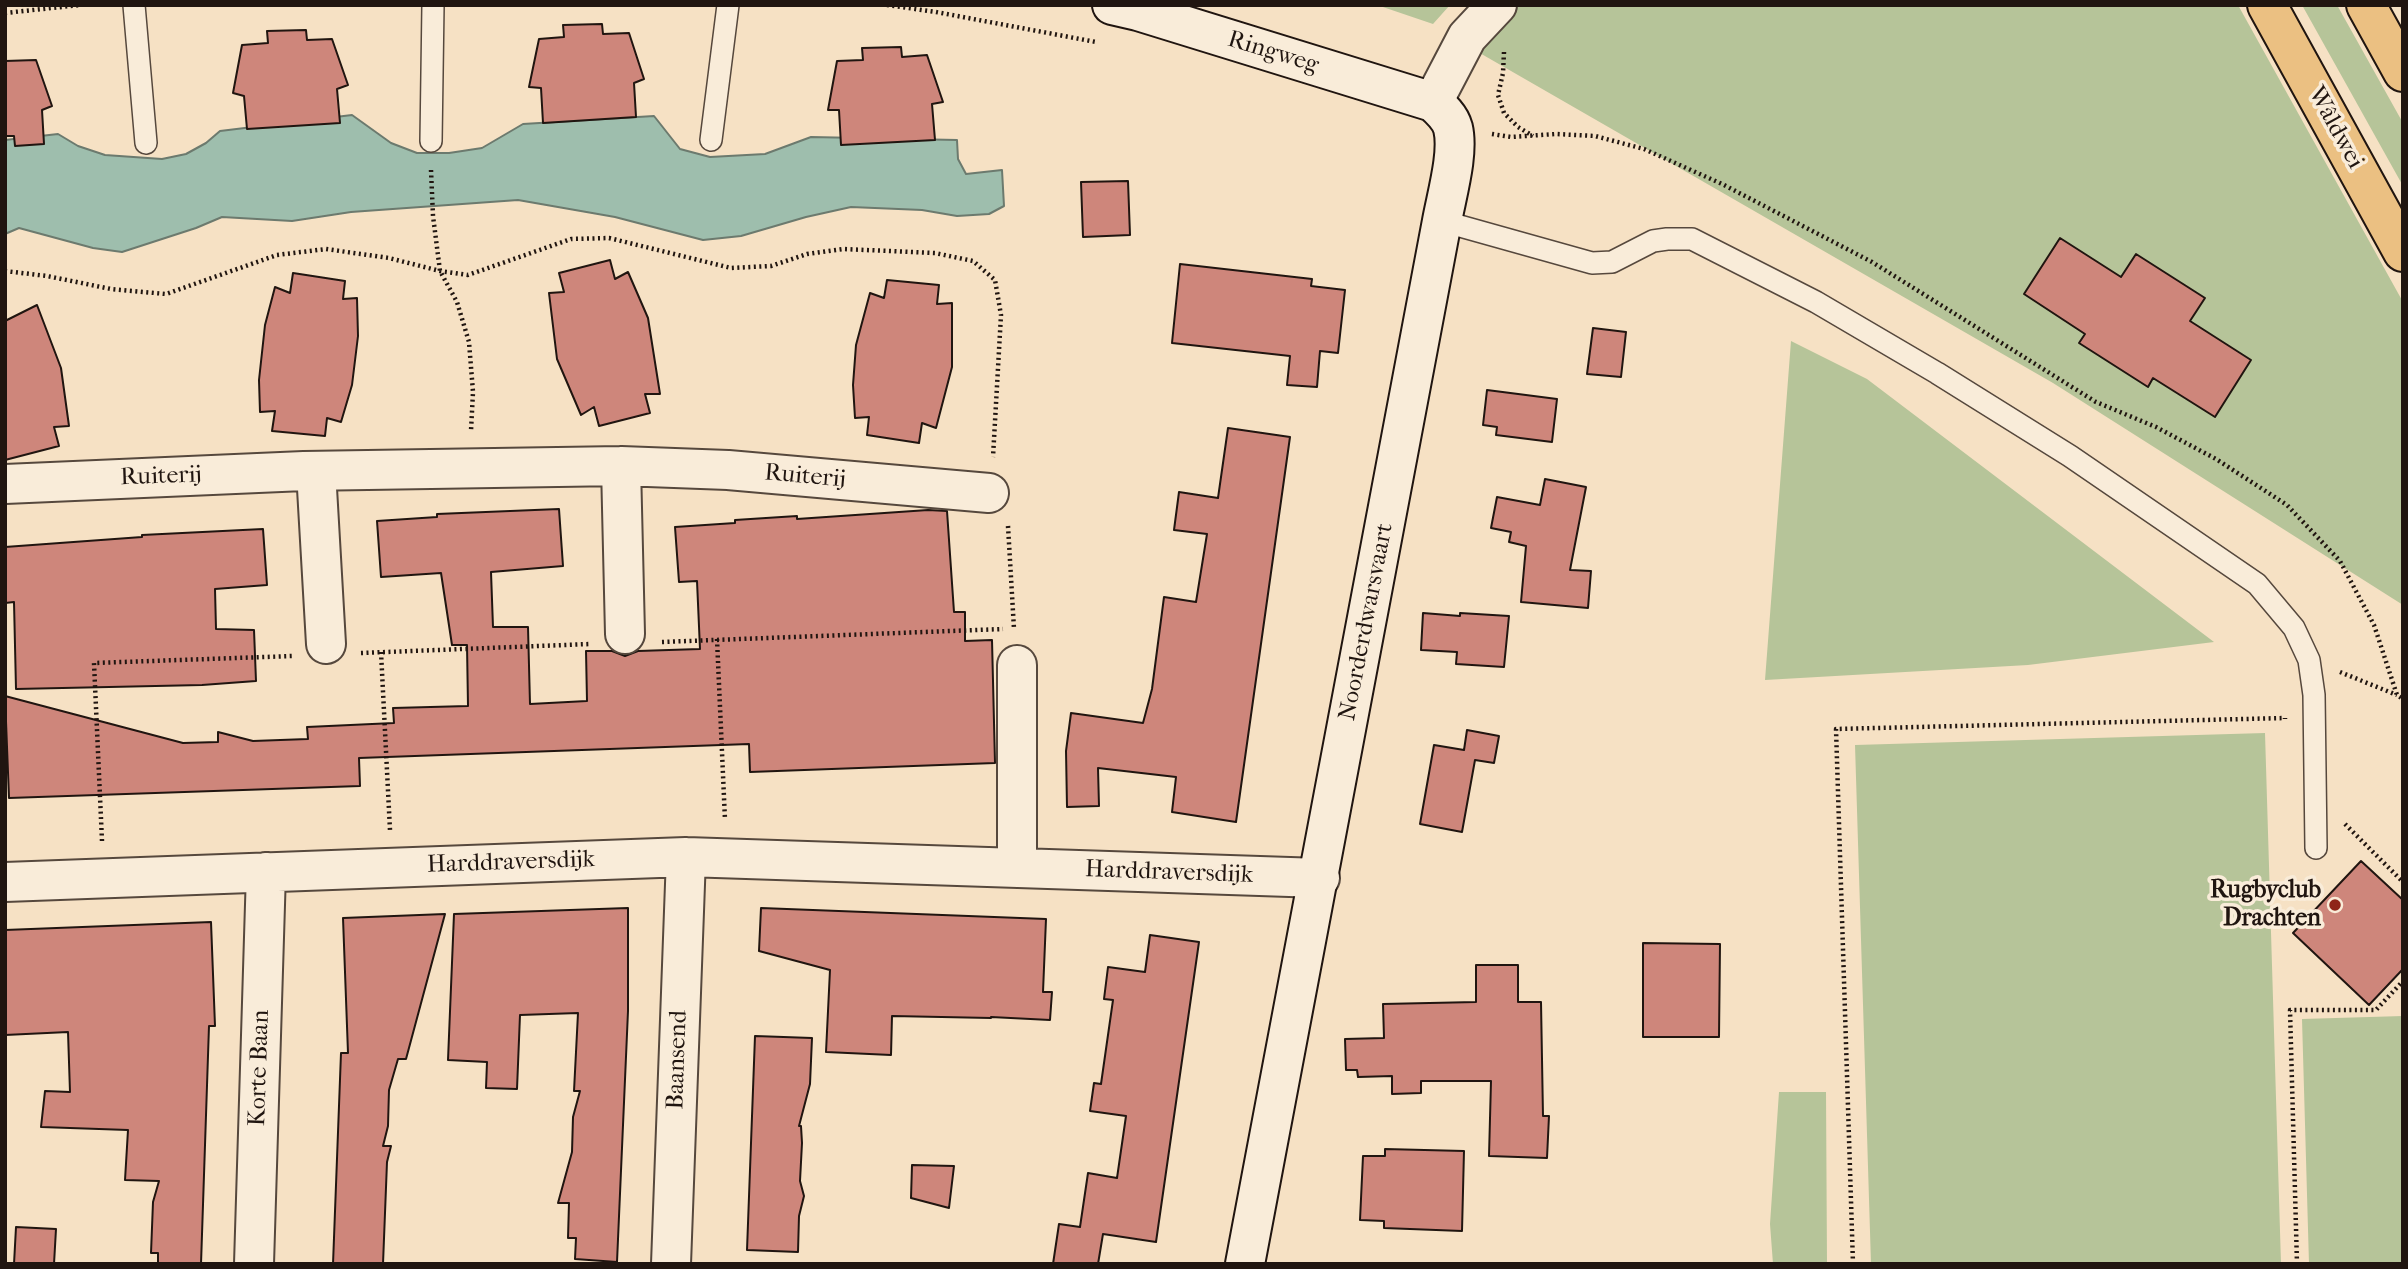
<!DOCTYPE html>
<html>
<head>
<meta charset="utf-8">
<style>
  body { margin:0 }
  #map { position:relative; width:2408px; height:1269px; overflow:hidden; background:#f6e1c4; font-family:"IM FELL French Canon",serif }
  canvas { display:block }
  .frame { position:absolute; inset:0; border:7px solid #201510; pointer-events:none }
</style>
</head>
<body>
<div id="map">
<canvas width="2408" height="1269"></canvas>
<div class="frame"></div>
</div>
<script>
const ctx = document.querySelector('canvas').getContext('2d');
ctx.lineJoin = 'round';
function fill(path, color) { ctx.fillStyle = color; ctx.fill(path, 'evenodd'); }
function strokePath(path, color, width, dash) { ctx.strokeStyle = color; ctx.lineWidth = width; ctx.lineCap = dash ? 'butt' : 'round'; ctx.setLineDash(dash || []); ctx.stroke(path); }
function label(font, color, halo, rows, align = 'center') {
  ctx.font = font + ' "IM FELL French Canon",serif'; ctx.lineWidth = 7; ctx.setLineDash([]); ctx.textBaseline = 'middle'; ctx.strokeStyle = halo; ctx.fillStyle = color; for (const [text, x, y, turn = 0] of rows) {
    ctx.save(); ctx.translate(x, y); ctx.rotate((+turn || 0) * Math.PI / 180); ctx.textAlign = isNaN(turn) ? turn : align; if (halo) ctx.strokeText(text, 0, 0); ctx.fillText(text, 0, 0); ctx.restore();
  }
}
const green = new Path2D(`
  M1377,5h73l-17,19z
  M1515,5h723l165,297v303l-350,-222 -575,-331z
  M2302,5h35l66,118v63z
  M1791,341l76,38 347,263 -186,23 -263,15z
  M2265,733l16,531h-410l-16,-519z
  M2403,1016v248h-94l-7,-245z
  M1779,1092h47l1,172h-54l-3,-40z`);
const water = new Path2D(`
  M352,115l39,28 26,10h32l33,-5 41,-24 131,-8 26,33 30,8 55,-3 46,-17 146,3 1,19 8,15 36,-4 2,36 -15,8 -32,2 -35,-6 -71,-3 -45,10 -65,19 -38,4 -88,-23 -97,-17 -167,12 -59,9 -70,-4 -26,11 -74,24 -29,-4 -74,-20 -14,6v-94l53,-6 20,12 27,9 57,4 24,-5 20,-11 14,-12z`);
const building = new Path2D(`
  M602,24l1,10 26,-1 15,46 -10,4 2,34 -93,6 -2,-35 -12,-1 10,-48 25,-2 -1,-12z
  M306,30l1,10 25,-1 16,46 -11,4 3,34 -93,6 -3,-33 -11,-3 9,-48 26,-2 -1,-12z
  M901,47l1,10 25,-2 16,47 -11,2 3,36 -94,5 -2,-35h-11l9,-49 26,-1 -1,-12z
  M36,60l16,46 -10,4 2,34 -29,2 -1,-10h-9v-75z
  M1128,181l2,54 -47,2 -2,-55z
  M2060,238l61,39 15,-23 69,44 -15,23 61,39 -36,57 -62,-39 -5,9 -69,-44 6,-9 -61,-40z
  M610,260l5,19 13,-7 20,46 12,76h-15l5,19 -51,13 -5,-19 -13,8 -24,-56 -8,-66 15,-1 -5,-19z
  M1180,264l132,15 -1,7 34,4 -7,63 -18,-2 -3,36 -30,-2 3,-29 -118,-13z
  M293,273l52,8 -2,18 14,-1 1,38 -6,49 -11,37 -14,-4 -2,18 -53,-5 3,-20 -15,1 -1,-32 6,-55 10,-38 15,6z
  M887,280l52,5 -2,19 15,-1v64l-16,61 -14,-5 -3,20 -52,-8 2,-18 -14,1 -2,-33 3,-40 14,-52 14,5z
  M37,305l24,63 8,58 -15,1 5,19 -54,14v-139z
  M1593,328l33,4 -5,45 -34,-3z
  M1487,390l70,9 -5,43 -56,-7 1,-8 -14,-2z
  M1228,428l62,9 -54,385 -64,-10 4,-35 -78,-9 1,38 -32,1 -1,-56 5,-38 72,10 9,-34 12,-92 32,5 11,-68 -33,-4 5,-38 39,6z
  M1545,479l41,8 -16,83 21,1 -3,37 -67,-6 5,-56 -17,-4 2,-10 -20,-4 6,-31 43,8z
  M559,509l4,57 -72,6 2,55h35l2,77 57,-3 -1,-50h26l13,5 13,-5 62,-2 -3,-68 -18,1 -4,-55 60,-4v-3l62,-4v3l131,-9 19,1 7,101h11v29l27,-1 3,123 -245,9 -1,-28 -390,14 1,28 -351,12 -4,-102 178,47 35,-1v-10l35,9 55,-2 -1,-12 87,-4 -1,-15 75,-2 -1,-61h-15l-11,-72 -60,4 -4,-56 60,-4v-3z
  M263,529l4,56 -52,4 1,40 38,1 2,51 -54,4 -186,4 -2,-87 -9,1v-56l137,-10v-2z
  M1423,613l37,3v-3l49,3 -5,51 -48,-3 1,-12 -36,-2z
  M1467,730l32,6 -5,27 -19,-3 -13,72 -42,-8 14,-79 30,5z
  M2361,861l42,39v69l-34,36 -76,-72z
  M628,908v103l-11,251 -42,-3 1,-21h-8l1,-35h-11l14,-51 1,-35 7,-26h-6l4,-78 -58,2 -3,74 -31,-1 1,-26 -39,-2 6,-146z
  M761,908l285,11 -3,73h9l-2,28 -59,-3v1l-99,-2 -1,39 -65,-3 4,-82 -71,-19z
  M445,914l-39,145h-8l-9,31 -1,36 -5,20h8l-4,16 -4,102h-50l8,-211h7l-5,-135z
  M211,922l4,104h-6l-8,238h-43v-11h-7l2,-51 6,-21 -34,-1 3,-50 -87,-3 4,-36 25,1 -2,-60 -63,3v-105z
  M1150,935l49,7 -43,300 -53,-8 -5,30h-45l6,-40 21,3 8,-54 29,5 9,-62 -36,-5 4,-28 7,1 12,-84 -9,-1 4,-32 37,5z
  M1643,943l77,1 -1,93h-76z
  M1476,965h42v37h23l2,114h6l-2,42 -58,-2 2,-75h-70v12l-29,1v-18l-34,1 -1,-7h-11l-1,-31 39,-1 -1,-34 93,-2z
  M755,1036l57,2 -2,46 -11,42h2l1,17 -2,38 4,15 -5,20 -1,36 -51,-2z
  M1385,1149l79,2 -2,80 -78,-3v-7l-24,-1 3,-64h22z
  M912,1165l42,1 -5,42 -38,-10z
  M16,1227l40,2 -2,35h-40z`);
const path = new Path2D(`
  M887,5l49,7 160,30
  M5,13l75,-8
  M1504,52l-1,21 -5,22 6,18 14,14 15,9
  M1492,134l19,3 45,-3 39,2 49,13 78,35 150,78 224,140 60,25 60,32 71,46 53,56 34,64 23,70 6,4
  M431,170l2,46 7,55 17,31 12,40 4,50 -2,39
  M5,271l42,5 64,13 55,5 111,-39 49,-6 63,9 51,13 28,4 103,-36 38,-1 122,30 40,-2 36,-12 36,-5 92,4 38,8 22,19 6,35 -8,142
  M1008,526l6,103
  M717,639l8,181
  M662,642l341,-13
  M381,652l9,178
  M361,653l229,-9
  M2340,672l57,23
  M2345,824l58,58
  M102,841l-8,-178 199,-7
  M1853,1264l-17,-535 449,-11v1
  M2297,1264l-7,-254h86l27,-29`);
const lane = new Path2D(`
  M134,5l12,138
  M711,140l17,-135
  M431,141l2,-136
  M1442,221l150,42 20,-1 41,-21 14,-2h25l124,63 121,71 133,83 187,128 37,44 15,32 5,35 2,153`);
const street = new Path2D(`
  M1433,102l34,-65 30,-32
  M621,466l4,168
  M316,471l10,173
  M5,484l299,-13 317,-5 107,4 261,23
  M1017,665v203
  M5,882l681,-25 634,21
  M254,1264l12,-392
  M671,1264l15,-407`);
const secondary = new Path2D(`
  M1112,5l26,6 295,91c8,7 17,15 20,26 6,25 -6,66 -11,93l-197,1043`);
const highway = new Path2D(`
  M2267,5l136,247
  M2366,5l37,67`);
const markers = [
  [2335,905,7,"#8f2418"]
];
const streetNames = [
  ["Ringweg",1273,53,17],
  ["Wâldwei",2335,128,61],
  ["Ruiterij",161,477,-2],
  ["Ruiterij",805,477,5],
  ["Noorderdwarsvaart",1367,622,-79],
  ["Harddraversdijk",511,863,-2],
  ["Harddraversdijk",1169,873,2],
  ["Baansend",678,1060,-88],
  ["Korte Baan",260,1068,-88]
];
const poiNames = [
  ["Rugbyclub",2321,891],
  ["Drachten",2321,919]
];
fill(green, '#b6c499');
fill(water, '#9ebead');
strokePath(water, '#6c7a6e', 2);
fill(building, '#ce867b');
strokePath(building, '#201510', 2);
strokePath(lane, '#56483d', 24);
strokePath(street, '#56483d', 42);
strokePath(secondary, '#201510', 42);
strokePath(highway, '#201510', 42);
strokePath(path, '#201510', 4.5, [2, 3.5]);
strokePath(lane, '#f9ecd9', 21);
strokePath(street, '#f9ecd9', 38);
strokePath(secondary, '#f9ecd9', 38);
strokePath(highway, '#ebc082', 38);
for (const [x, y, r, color] of markers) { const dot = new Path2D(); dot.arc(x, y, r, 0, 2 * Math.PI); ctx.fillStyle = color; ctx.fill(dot); strokePath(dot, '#f9ecd9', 2.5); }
label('24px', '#201510', '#f9ecd9', streetNames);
label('bold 24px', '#201510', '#f9ecd9', poiNames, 'right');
</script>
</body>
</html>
